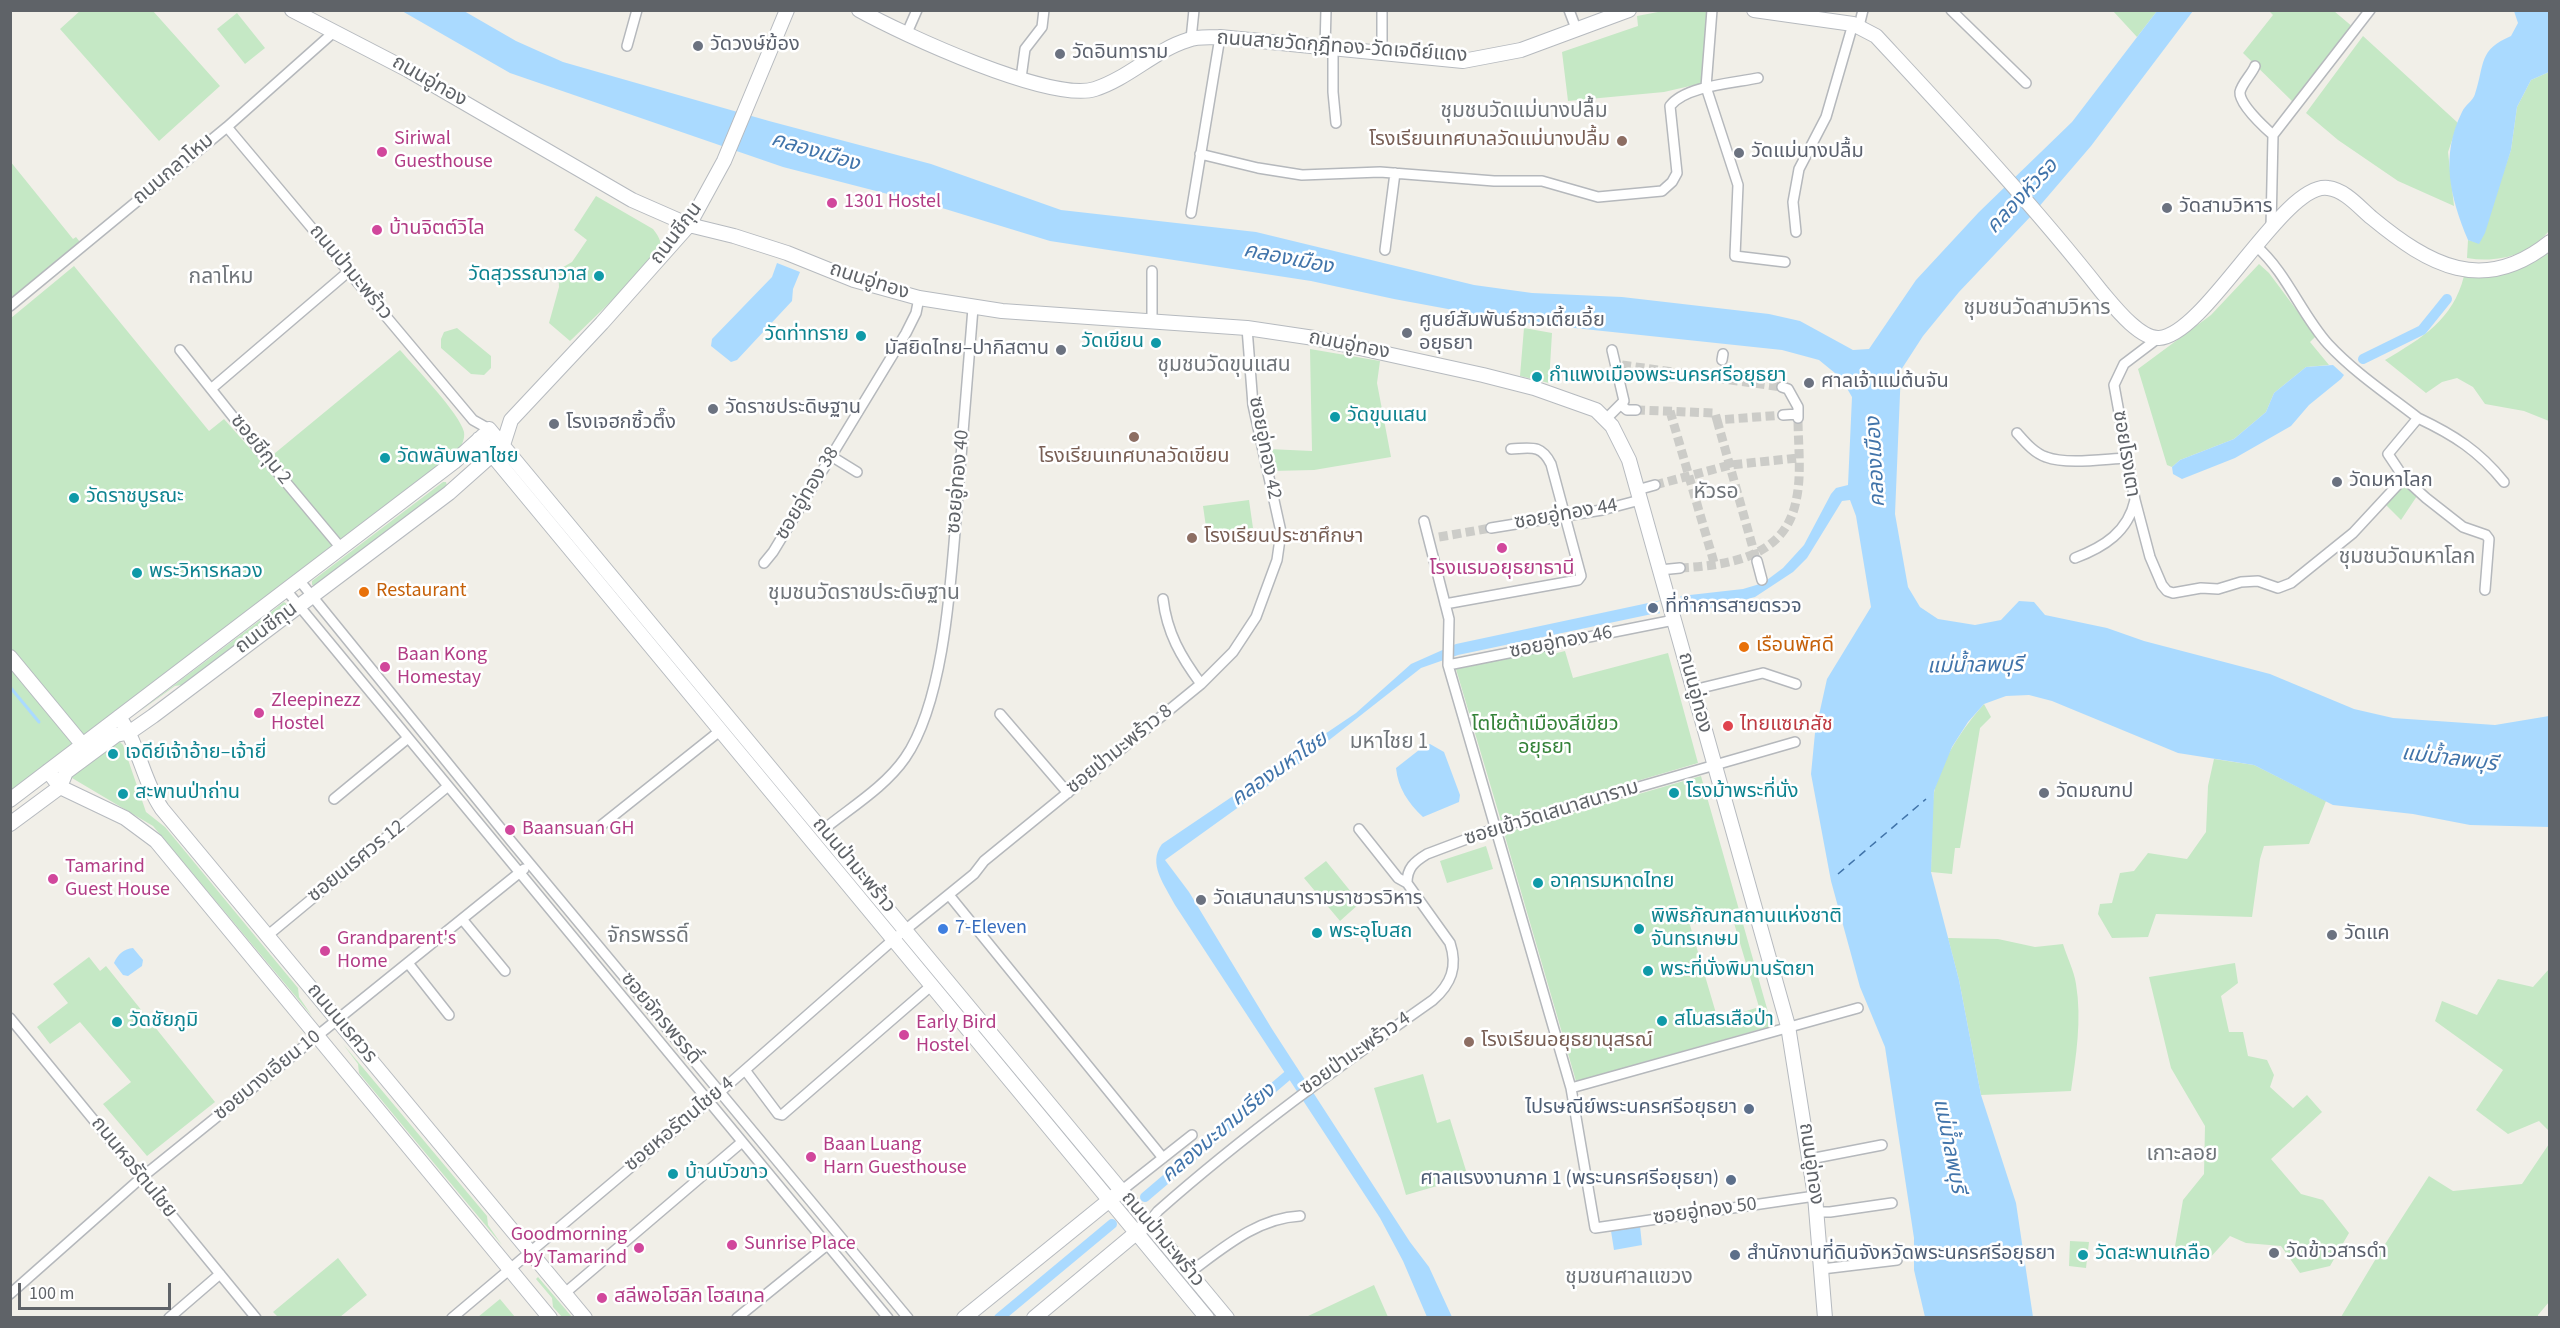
<!DOCTYPE html>
<html>
<head>
<meta charset="utf-8">
<style>
  body { margin:0 }
  #map { position:relative; width:2560px; height:1328px; overflow:hidden; background:#f1efe8; font-family:"Source Sans 3",sans-serif }
  canvas { display:block }
  .frame { position:absolute; inset:0; border:12px solid #5f6368; pointer-events:none }
  .scale { position:absolute; left:18px; top:1283px; width:153px; height:27px; box-sizing:border-box; border:3px solid #5f6368; border-top:0; padding-left:8px; font-size:18px; line-height:21px; white-space:nowrap; color:#5f6368; -webkit-text-stroke:4px #fff; paint-order:stroke }
</style>
</head>
<body>
<div id="map">
<canvas width="2560" height="1328"></canvas>
<div class="frame"></div>
<div class="scale">100 m</div>
</div>
<script>
const ctx = document.querySelector('canvas').getContext('2d');
ctx.lineJoin = 'round';
function fill(path, color) { ctx.fillStyle = color; ctx.fill(path, 'evenodd'); }
function strokePath(path, color, width, dash) { ctx.strokeStyle = color; ctx.lineWidth = width; ctx.lineCap = dash ? 'butt' : 'round'; ctx.setLineDash(dash || []); ctx.stroke(path); }
function label(font, color, halo, rows, align = 'center') {
  ctx.font = font + ' "Source Sans 3","Noto Sans Thai",sans-serif'; ctx.lineWidth = 5; ctx.setLineDash([]); ctx.textBaseline = 'middle'; ctx.strokeStyle = halo; ctx.fillStyle = color; for (const [text, x, y, turn = 0] of rows) {
    ctx.save(); ctx.translate(x, y); ctx.rotate((+turn || 0) * Math.PI / 180); ctx.textAlign = isNaN(turn) ? turn : align; if (halo) ctx.strokeText(text, 0, 0); ctx.fillText(text, 0, 0); ctx.restore();
  }
}
const green = new Path2D(`
  M81,10l72,1 67,75 -61,55 -99,-112z
  M1689,10l19,2 -5,71 -39,9 -96,9 -6,-49 76,-26 -1,-10 21,-4z
  M2113,11h44l-20,26z
  M2269,11h65l20,17 -60,75 -51,-50 30,-38z
  M237,13l28,35 -20,16 -28,-35z
  M2363,36l95,87 -10,29 6,54 -56,-25 -60,-41 -32,-27z
  M2549,72v159c-21,25 -52,32 -82,27l1,-18 11,3 32,-93 6,-43 14,-27z
  M10,161l63,78 3,-2 4,5 -67,55 -3,-3z
  M596,196l57,33c7,9 10,15 6,26l-89,86 -21,-18 10,-36 -1,-17 14,-8 15,-22 -13,-10z
  M2547,253l2,3v165l-25,-10 -39,-7 -12,-17 -16,-9 -15,4 -16,11 -41,-33c37,-22 68,-40 79,-84 32,-1 57,-5 83,-23z
  M2259,264l10,9 47,63 -6,6 19,23 -23,2 -32,26 -8,19 -32,27 -54,21 -8,7 -5,-2 -29,-96 73,-54z
  M74,266l135,165 15,-12 39,44 137,-113c14,16 60,64 64,82 1,7 -2,12 -5,18l-448,341v-473z
  M457,328l34,28v12l-7,7 -13,-1 -30,-26v-9l3,-7z
  M1524,328l28,5 -3,50 -29,-7z
  M1310,349l70,12 -3,22 14,74 -77,13 -42,1 -4,-22 44,2z
  M443,482h3l1,4 -132,99h-3v-4z
  M2403,482l14,14 -16,24 -16,-16z
  M1249,500l4,28 -46,6 -4,-28z
  M284,602l3,2 -1,3 -104,78 -7,1 -39,28z
  M1546,651l1,3 5,-2 1,2 12,-3 8,27 95,-25 30,110 -197,58 -45,-152z
  M1984,704l7,13 -11,11 -20,120h-5l-3,26 -21,-2c1,-26 -1,-54 3,-79 4,-29 31,-68 50,-89z
  M119,741l4,4 23,67 19,15 133,161 1,9 13,19 -159,-190 -81,-48v-3z
  M2214,759l40,6 72,36 -17,43 -45,2 -4,13 -8,58 -96,-3 -8,23 -36,1 -14,-24 2,-10 12,-1 8,-30 14,-2 14,-18 39,6 19,-27 2,-46z
  M1701,776l71,250 -196,55 -72,-248zM1731,913l28,94 -41,13 -28,-95z
  M1486,846l7,23 -46,14 -7,-22z
  M1326,861l34,42 -20,18 -36,-43z
  M1948,938l50,1 37,8 28,-3c4,13 11,27 13,40 6,36 0,72 -5,107l-90,4 -22,-115z
  M89,957l11,14 6,-5 109,136 -68,54 -44,-52 28,-22 -51,-60 -30,22 -13,-17 31,-24 -15,-19z
  M2235,963l3,20 -17,13 8,36h14l5,24 19,4 7,15 -4,12 23,21 14,-13 15,17 -51,47 30,35 22,6 26,33 -19,33 -30,7 -19,-27 -35,-3 -16,-7 -23,25 -33,-9 9,-52 21,-26 1,-48 -34,-58 -22,-91z
  M2549,969v162l-10,-10 -31,13 -32,-24 27,-40 -68,-49 7,-20 35,14 21,-36 35,8z
  M343,1044l144,172 1,9 14,20 -143,-172 -1,-9z
  M1423,1074l14,49 13,-4 18,58 -62,18 -32,-107z
  M2549,1144v158l-11,13v2h-197l37,-62 51,-79 24,15 69,-7z
  M2070,1241l19,1 -3,26 -17,-2z
  M338,1258l29,37 -27,22h-62l-5,-5z
  M538,1277l34,40h-10l-9,-10 -1,-9 -16,-19z
  M1374,1285l14,32h-82z
  M500,1299l15,18h-37z`);
const water = new Path2D(`
  M402,11h62l52,30 47,21 206,59 162,43 130,46 195,22 218,53 58,8 90,4 147,17 31,7 53,29 16,-1 47,-69 63,-68 93,-90 85,-111h36l-102,135 -60,70 -72,76 -36,44 -22,34 -6,144 13,73 12,20 18,12 37,6 26,-5 18,-19 15,1 11,13 62,13 37,13 126,33 84,35 39,9 102,7 54,-9v111l-79,-2 -57,-11 -80,-9 -79,-40 -76,-12 -126,-52 -23,-6 -23,1 -22,8 -16,18 -16,25 -18,44 -3,81 28,108 22,115 35,108 17,114h-108l-11,-47v-32l-29,-191 -25,-60 -29,-106 -20,-107 4,-41 12,-54 44,-72 -15,-91 -6,-16 -8,1 -35,57 -14,14 -38,25 -42,11 -61,6 -194,41 -37,13 -121,95 -135,97 24,32 83,137 138,213 19,25 23,50h-25l-24,-56 -23,-43 -205,-313c-10,-20 -28,-41 -13,-61l194,-131 55,-49 45,-20 225,-48 62,-7 20,-6 20,-15 21,-23 27,-51 5,-6 12,-3 4,-88 -11,-19 -22,-18 -37,-10 -264,-28 -124,-23 -83,-18 -261,-40 -108,-33 -159,-41 -273,-94z
  M2514,11h35v61l-18,8 -14,27 -6,43 -26,83 -6,11 -11,-4c-18,-43 -28,-84 -6,-128 3,-7 11,-11 13,-18 10,-30 3,-44 36,-58l7,-13z
  M777,263l23,9 -7,17 -1,12 -55,59 -6,2 -20,-16 1,-7 60,-62z
  M2333,365l11,10 -3,4 -32,26 -18,21 -56,32 -53,21 -9,-5 -1,-7 8,-7 54,-21 32,-27 8,-19 32,-26z
  M1430,744l14,8 16,43 -1,7 -36,15c-15,-14 -25,-29 -27,-49l23,-18z
  M133,948l10,12 -1,6 -14,10 -5,-1 -9,-12c4,-9 10,-14 19,-15z
  M1640,1226l2,19 -28,5 -3,-19z`);
const pier = new Path2D(`
  M1680,595l4,15 -23,6 -5,-14z`);
const stream = new Path2D(`
  M10,687l29,35`);
const canal = new Path2D(`
  M2363,359l59,-29 25,-31
  M1145,1197l148,-126
  M999,1318l113,-94`);
const ferry = new Path2D(`
  M1838,874l88,-75`);
const streetTunnel = new Path2D(`
  M1622,365l160,22
  M1636,410l79,3 2,7 66,-5
  M1670,411l45,155
  M1717,420l39,139
  M1655,485l75,-20 68,-7
  M1439,537l52,-9
  M1680,568c48,-3 105,-10 116,-67 6,-26 2,-56 2,-83`);
const street = new Path2D(`
  M1569,10l8,21
  M1712,10l-6,77 32,98 -3,71 50,6
  M1951,10l75,73
  M1859,26l4,-16
  M906,35l11,-25
  M1191,39l3,-29
  M627,46l10,-36
  M1325,48l1,-38
  M1333,49v43l3,31
  M1382,54v-44
  M2255,66c-3,8 -13,17 -15,26 -1,12 24,35 33,43
  M1021,78l4,-29 17,-22 2,-17
  M227,127l246,293 16,9
  M1200,154l58,14 44,7 78,-3 114,9h48l56,16 64,-6 10,-9 5,-9 -7,-67c15,-20 64,-23 88,-28
  M1191,213l29,-176
  M2271,228l2,-93 97,-125
  M1796,232l-3,-30 6,-33 27,-52 27,-93
  M2256,246c31,27 45,68 72,98 26,28 59,50 90,74l-30,36 16,24 22,20 37,29 23,8 3,4 -4,51
  M1385,250l10,-77
  M10,306l217,-179 108,-96
  M1152,322v-51
  M180,350l89,112 72,86
  M1722,360l1,-6
  M1782,387l6,2 10,18v11
  M211,389l137,-117
  M1621,405l6,5h9
  M1783,415l15,-1
  M2418,418c36,17 61,33 86,64
  M1606,419l18,-18 -12,-51
  M2017,433c8,9 17,20 29,24 21,8 58,2 81,1
  M831,456l26,16
  M1637,490l18,-5
  M2135,500l15,57 12,28 5,6 6,2 28,-5 17,1 23,-7 17,-1 20,7 13,-5 62,-50 51,-55
  M1424,521l25,98 -1,46 123,423 24,140 220,-32
  M1491,528l111,-18 38,-10
  M2075,558c29,-11 53,-26 60,-58l-21,-115 10,-21 33,-25
  M1757,561l5,19
  M764,563l9,-11 133,-219 10,-20 3,-15
  M1660,570l20,-2
  M299,580l212,261 397,477
  M286,590l602,728
  M1163,599c4,34 18,58 38,85
  M1445,604l133,-24 3,-4 -30,-112c-10,-20 -20,-16 -40,-15
  M1448,665l226,-45
  M1693,690l70,-17 33,11
  M1000,714l68,79
  M334,799l74,-61
  M598,828l123,-98
  M823,830c27,-22 62,-43 82,-72 40,-58 46,-180 52,-251 5,-66 11,-133 16,-199
  M1407,883c0,-15 7,-21 20,-29l69,-26 299,-86
  M949,895l214,263
  M462,919l43,52
  M267,936l180,-149
  M408,963l41,52
  M10,1018l246,300
  M745,1070l33,44 4,1 150,-130
  M1571,1088l287,-80
  M1810,1159l72,-14
  M1121,1191l71,-56
  M1817,1212h13l62,-9
  M1148,1223l10,-12c87,-77 180,-144 275,-211 18,-16 25,-33 17,-57l-43,-60 -9,-5 -39,-49
  M1822,1269l75,-9
  M1189,1273c34,-25 68,-55 111,-57
  M565,1293l177,-151
  M10,1294l131,-116 383,-309
  M169,1318l51,-44
  M452,1318l269,-227 173,-152 80,-65 10,-13 217,-177 32,-32 23,-35 21,-57 4,-28 -28,-127 -6,-77
  M737,1318l90,-73`);
const secondary = new Path2D(`
  M292,10l116,60 224,130 57,25 45,11 53,17 67,27 65,18 83,13 245,17 67,10 169,37 51,13 62,22 16,16 17,34 159,566 27,170 10,122
  M859,10c43,24 192,93 236,79 34,-11 60,-39 93,-49 10,-4 22,-2 32,-3l243,24 58,-11 108,-40
  M1754,10l99,14 23,12c77,83 155,166 225,255 12,14 38,48 58,47 47,-3 125,-157 169,-150 17,2 31,19 44,30 57,47 111,78 178,24
  M489,429l738,889
  M479,439l728,879
  M10,657l77,93
  M119,717c20,28 24,64 43,92l423,509
  M48,771l12,16 65,31 31,23 394,477
  M10,800l444,-338 30,-27
  M10,824l50,-37 6,-15 50,-37 14,-3 23,-16 296,-223 54,-48 8,-25 91,-97 87,-98 35,-64 63,-151
  M964,1318l153,-124
  M1034,1318l108,-90`);
const markers = [
  [698,46,6,"#6b7280"],
  [1060,54,6,"#6b7280"],
  [1622,141,6,"#8d6e63"],
  [382,152,6,"#d1479c"],
  [1739,153,6,"#6b7280"],
  [832,203,6,"#d1479c"],
  [2167,208,6,"#6b7280"],
  [377,230,6,"#d1479c"],
  [599,276,6,"#0f9aa8"],
  [1407,333,6,"#6b7280"],
  [861,336,6,"#0f9aa8"],
  [1156,343,6,"#0f9aa8"],
  [1061,350,6,"#6b7280"],
  [1537,377,6,"#0f9aa8"],
  [1809,383,6,"#6b7280"],
  [713,409,6,"#6b7280"],
  [1335,417,6,"#0f9aa8"],
  [554,424,6,"#6b7280"],
  [1134,437,6,"#8d6e63"],
  [385,458,6,"#0f9aa8"],
  [2337,482,6,"#6b7280"],
  [74,498,6,"#0f9aa8"],
  [1192,538,6,"#8d6e63"],
  [1502,548,6,"#d1479c"],
  [137,573,6,"#0f9aa8"],
  [364,592,6,"#e8710a"],
  [1653,608,6,"#5c6f8a"],
  [1744,647,6,"#e8710a"],
  [385,667,6,"#d1479c"],
  [259,713,6,"#d1479c"],
  [1728,726,6,"#e0444e"],
  [113,754,6,"#0f9aa8"],
  [1674,793,6,"#0f9aa8"],
  [2044,793,6,"#6b7280"],
  [123,794,6,"#0f9aa8"],
  [510,830,6,"#d1479c"],
  [53,879,6,"#d1479c"],
  [1538,883,6,"#0f9aa8"],
  [1201,900,6,"#6b7280"],
  [943,929,6,"#3f7fe0"],
  [1639,929,6,"#0f9aa8"],
  [1317,933,6,"#0f9aa8"],
  [2332,935,6,"#6b7280"],
  [325,951,6,"#d1479c"],
  [1648,971,6,"#0f9aa8"],
  [1662,1021,6,"#0f9aa8"],
  [117,1022,6,"#0f9aa8"],
  [904,1035,6,"#d1479c"],
  [1469,1042,6,"#8d6e63"],
  [1749,1109,6,"#5c6f8a"],
  [811,1157,6,"#d1479c"],
  [673,1174,6,"#0f9aa8"],
  [1731,1180,6,"#5c6f8a"],
  [732,1245,6,"#d1479c"],
  [639,1248,6,"#d1479c"],
  [2274,1253,6,"#6b7280"],
  [1735,1255,6,"#5c6f8a"],
  [2083,1255,6,"#0f9aa8"],
  [602,1298,6,"#d1479c"]
];
const worshipNames = [
  ["วัดวงษ์ฆ้อง",710,46],
  ["วัดอินทาราม",1072,54],
  ["วัดแม่นางปลื้ม",1751,153],
  ["วัดสามวิหาร",2179,208],
  ["ศูนย์สัมพันธ์ชาวเตี้ยเอี้ย",1419,322],
  ["อยุธยา",1419,345],
  ["มัสยิดไทย–ปากิสตาน",1049,350,"right"],
  ["ศาลเจ้าแม่ต้นจัน",1821,383],
  ["วัดราชประดิษฐาน",725,409],
  ["โรงเจฮกซิ้วตึ๊ง",566,424],
  ["วัดมหาโลก",2349,482],
  ["วัดมณฑป",2056,793],
  ["วัดเสนาสนารามราชวรวิหาร",1213,900],
  ["วัดแค",2344,935],
  ["วัดข้าวสารดำ",2286,1253]
];
const streetNames = [
  ["ถนนสายวัดกุฎีทอง-วัดเจดีย์แดง",1342,48,4],
  ["ถนนอู่ทอง",429,82,30],
  ["ถนนกลาโหม",174,170,-40],
  ["ถนนชีกุน",677,234,-53],
  ["ถนนป่ามะพร้าว",350,273,50],
  ["ถนนอู่ทอง",869,282,18],
  ["ถนนอู่ทอง",1349,346,11],
  ["ซอยอู่ทอง 42",1264,448,79],
  ["ซอยชีกุน 2",260,450,51],
  ["ซอยโรงเตา",2125,454,81],
  ["ซอยอู่ทอง 40",959,482,-85],
  ["ซอยอู่ทอง 38",808,494,-59],
  ["ซอยอู่ทอง 44",1566,515,-10],
  ["ถนนชีกุน",267,629,-37],
  ["ซอยอู่ทอง 46",1561,643,-11],
  ["ถนนอู่ทอง",1694,693,75],
  ["ซอยป่ามะพร้าว 8",1120,750,-39],
  ["ซอยเข้าวัดเสนาสนาราม",1552,814,-17],
  ["ซอยนเรศวร 12",357,862,-39],
  ["ถนนป่ามะพร้าว",853,866,50],
  ["ซอยจักรพรรดิ์",660,1019,50],
  ["ถนนนเรศวร",341,1024,50],
  ["ซอยป่ามะพร้าว 4",1356,1054,-35],
  ["ซอยบางเอียน 10",268,1076,-39],
  ["ซอยหอรัตนไชย 4",680,1125,-40],
  ["ถนนอู่ทอง",1810,1164,82],
  ["ถนนหอรัตนไชย",133,1168,51],
  ["ซอยอู่ทอง 50",1705,1212,-8],
  ["ถนนป่ามะพร้าว",1162,1240,50]
];
const hotelNames = [
  ["Siriwal",394,140],
  ["Guesthouse",394,163],
  ["1301 Hostel",844,203],
  ["บ้านจิตต์วิไล",389,230],
  ["โรงแรมอยุธยาธานี",1502,570,"center"],
  ["Baan Kong",397,656],
  ["Homestay",397,679],
  ["Zleepinezz",271,702],
  ["Hostel",271,725],
  ["Baansuan GH",522,830],
  ["Tamarind",65,868],
  ["Guest House",65,891],
  ["Grandparent's",337,940],
  ["Home",337,963],
  ["Early Bird",916,1024],
  ["Hostel",916,1047],
  ["Baan Luang",823,1146],
  ["Harn Guesthouse",823,1169],
  ["Goodmorning",627,1236,"right"],
  ["by Tamarind",627,1259,"right"],
  ["Sunrise Place",744,1245],
  ["สลีพอโฮลิก โฮสเทล",614,1298]
];
const educationNames = [
  ["โรงเรียนเทศบาลวัดแม่นางปลื้ม",1610,141,"right"],
  ["โรงเรียนเทศบาลวัดเขียน",1134,458,"center"],
  ["โรงเรียนประชาศึกษา",1204,538],
  ["โรงเรียนอยุธยานุสรณ์",1481,1042]
];
const cultureNames = [
  ["วัดสุวรรณาวาส",587,276,"right"],
  ["วัดท่าทราย",849,336,"right"],
  ["วัดเขียน",1144,343,"right"],
  ["กำแพงเมืองพระนครศรีอยุธยา",1549,377],
  ["วัดขุนแสน",1347,417],
  ["วัดพลับพลาไชย",397,458],
  ["วัดราชบูรณะ",86,498],
  ["พระวิหารหลวง",149,573],
  ["เจดีย์เจ้าอ้าย–เจ้ายี่",125,754],
  ["โรงม้าพระที่นั่ง",1686,793],
  ["สะพานป่าถ่าน",135,794],
  ["อาคารมหาดไทย",1550,883],
  ["พิพิธภัณฑสถานแห่งชาติ",1651,918],
  ["จันทรเกษม",1651,941],
  ["พระอุโบสถ",1329,933],
  ["พระที่นั่งพิมานรัตยา",1660,971],
  ["สโมสรเสือป่า",1674,1021],
  ["วัดชัยภูมิ",129,1022],
  ["บ้านบัวขาว",685,1174],
  ["วัดสะพานเกลือ",2095,1255]
];
const foodNames = [
  ["Restaurant",376,592],
  ["เรือนพัศดี",1756,647]
];
const serviceNames = [
  ["ที่ทำการสายตรวจ",1665,608],
  ["ไปรษณีย์พระนครศรีอยุธยา",1737,1109,"right"],
  ["ศาลแรงงานภาค 1 (พระนครศรีอยุธยา)",1719,1180,"right"],
  ["สำนักงานที่ดินจังหวัดพระนครศรีอยุธยา",1747,1255]
];
const parkNames = [
  ["โตโยต้าเมืองสีเขียว",1545,726],
  ["อยุธยา",1545,749]
];
const healthNames = [
  ["ไทยแซเภสัช",1740,726]
];
const shopNames = [
  ["7-Eleven",955,929]
];
const neighbourhoodNames = [
  ["ชุมชนวัดแม่นางปลื้ม",1524,112],
  ["กลาโหม",221,278],
  ["ชุมชนวัดสามวิหาร",2037,309],
  ["ชุมชนวัดขุนแสน",1224,366],
  ["หัวรอ",1716,493],
  ["ชุมชนวัดมหาโลก",2407,558],
  ["ชุมชนวัดราชประดิษฐาน",864,594],
  ["มหาไชย 1",1389,743],
  ["จักรพรรดิ์",648,937],
  ["เกาะลอย",2182,1155],
  ["ชุมชนศาลแขวง",1629,1278]
];
const waterNames = [
  ["คลองเมือง",815,153,17],
  ["คลองหัวรอ",2023,197,-47],
  ["คลองเมือง",1288,260,11],
  ["คลองเมือง",1877,462,-93],
  ["แม่น้ำลพบุรี",1975,667,-1],
  ["แม่น้ำลพบุรี",2449,760,7],
  ["คลองมหาไชย",1280,770,-35],
  ["คลองมะขามเรียง",1219,1134,-40],
  ["แม่น้ำลพบุรี",1948,1146,79]
];
fill(green, '#c5e8c5');
fill(water, '#aadaff');
fill(pier, '#f1efe8');
strokePath(stream, '#aadaff', 3);
strokePath(canal, '#aadaff', 10);
strokePath(ferry, '#4174aa', 1.5, [8, 6]);
strokePath(streetTunnel, '#ccccc8', 9, [9, 4.5]);
strokePath(street, '#b5b8bc', 12);
strokePath(secondary, '#b6babf', 16);
strokePath(street, '#fff', 9);
strokePath(secondary, '#fff', 14);
for (const [x, y, r, color] of markers) { const dot = new Path2D(); dot.arc(x, y, r, 0, 2 * Math.PI); ctx.fillStyle = color; ctx.fill(dot); strokePath(dot, '#fff', 2); }
label('20px', '#5b616d', '#fff', worshipNames, 'left');
label('20px', '#5f6368', '#fff', streetNames);
label('20px', '#b23c85', '#fff', hotelNames, 'left');
label('20px', '#785e54', '#fff', educationNames, 'left');
label('20px', '#0d838f', '#fff', cultureNames, 'left');
label('20px', '#c56008', '#fff', foodNames, 'left');
label('20px', '#4e5e75', '#fff', serviceNames, 'left');
label('20px', '#348238', '#fff', parkNames);
label('20px', '#be3a42', '#fff', healthNames, 'left');
label('20px', '#366cbe', '#fff', shopNames, 'left');
label('21px', '#70757a', '#fff', neighbourhoodNames);
label('italic 21px', '#4174aa', '#fff', waterNames);
</script>
</body>
</html>
